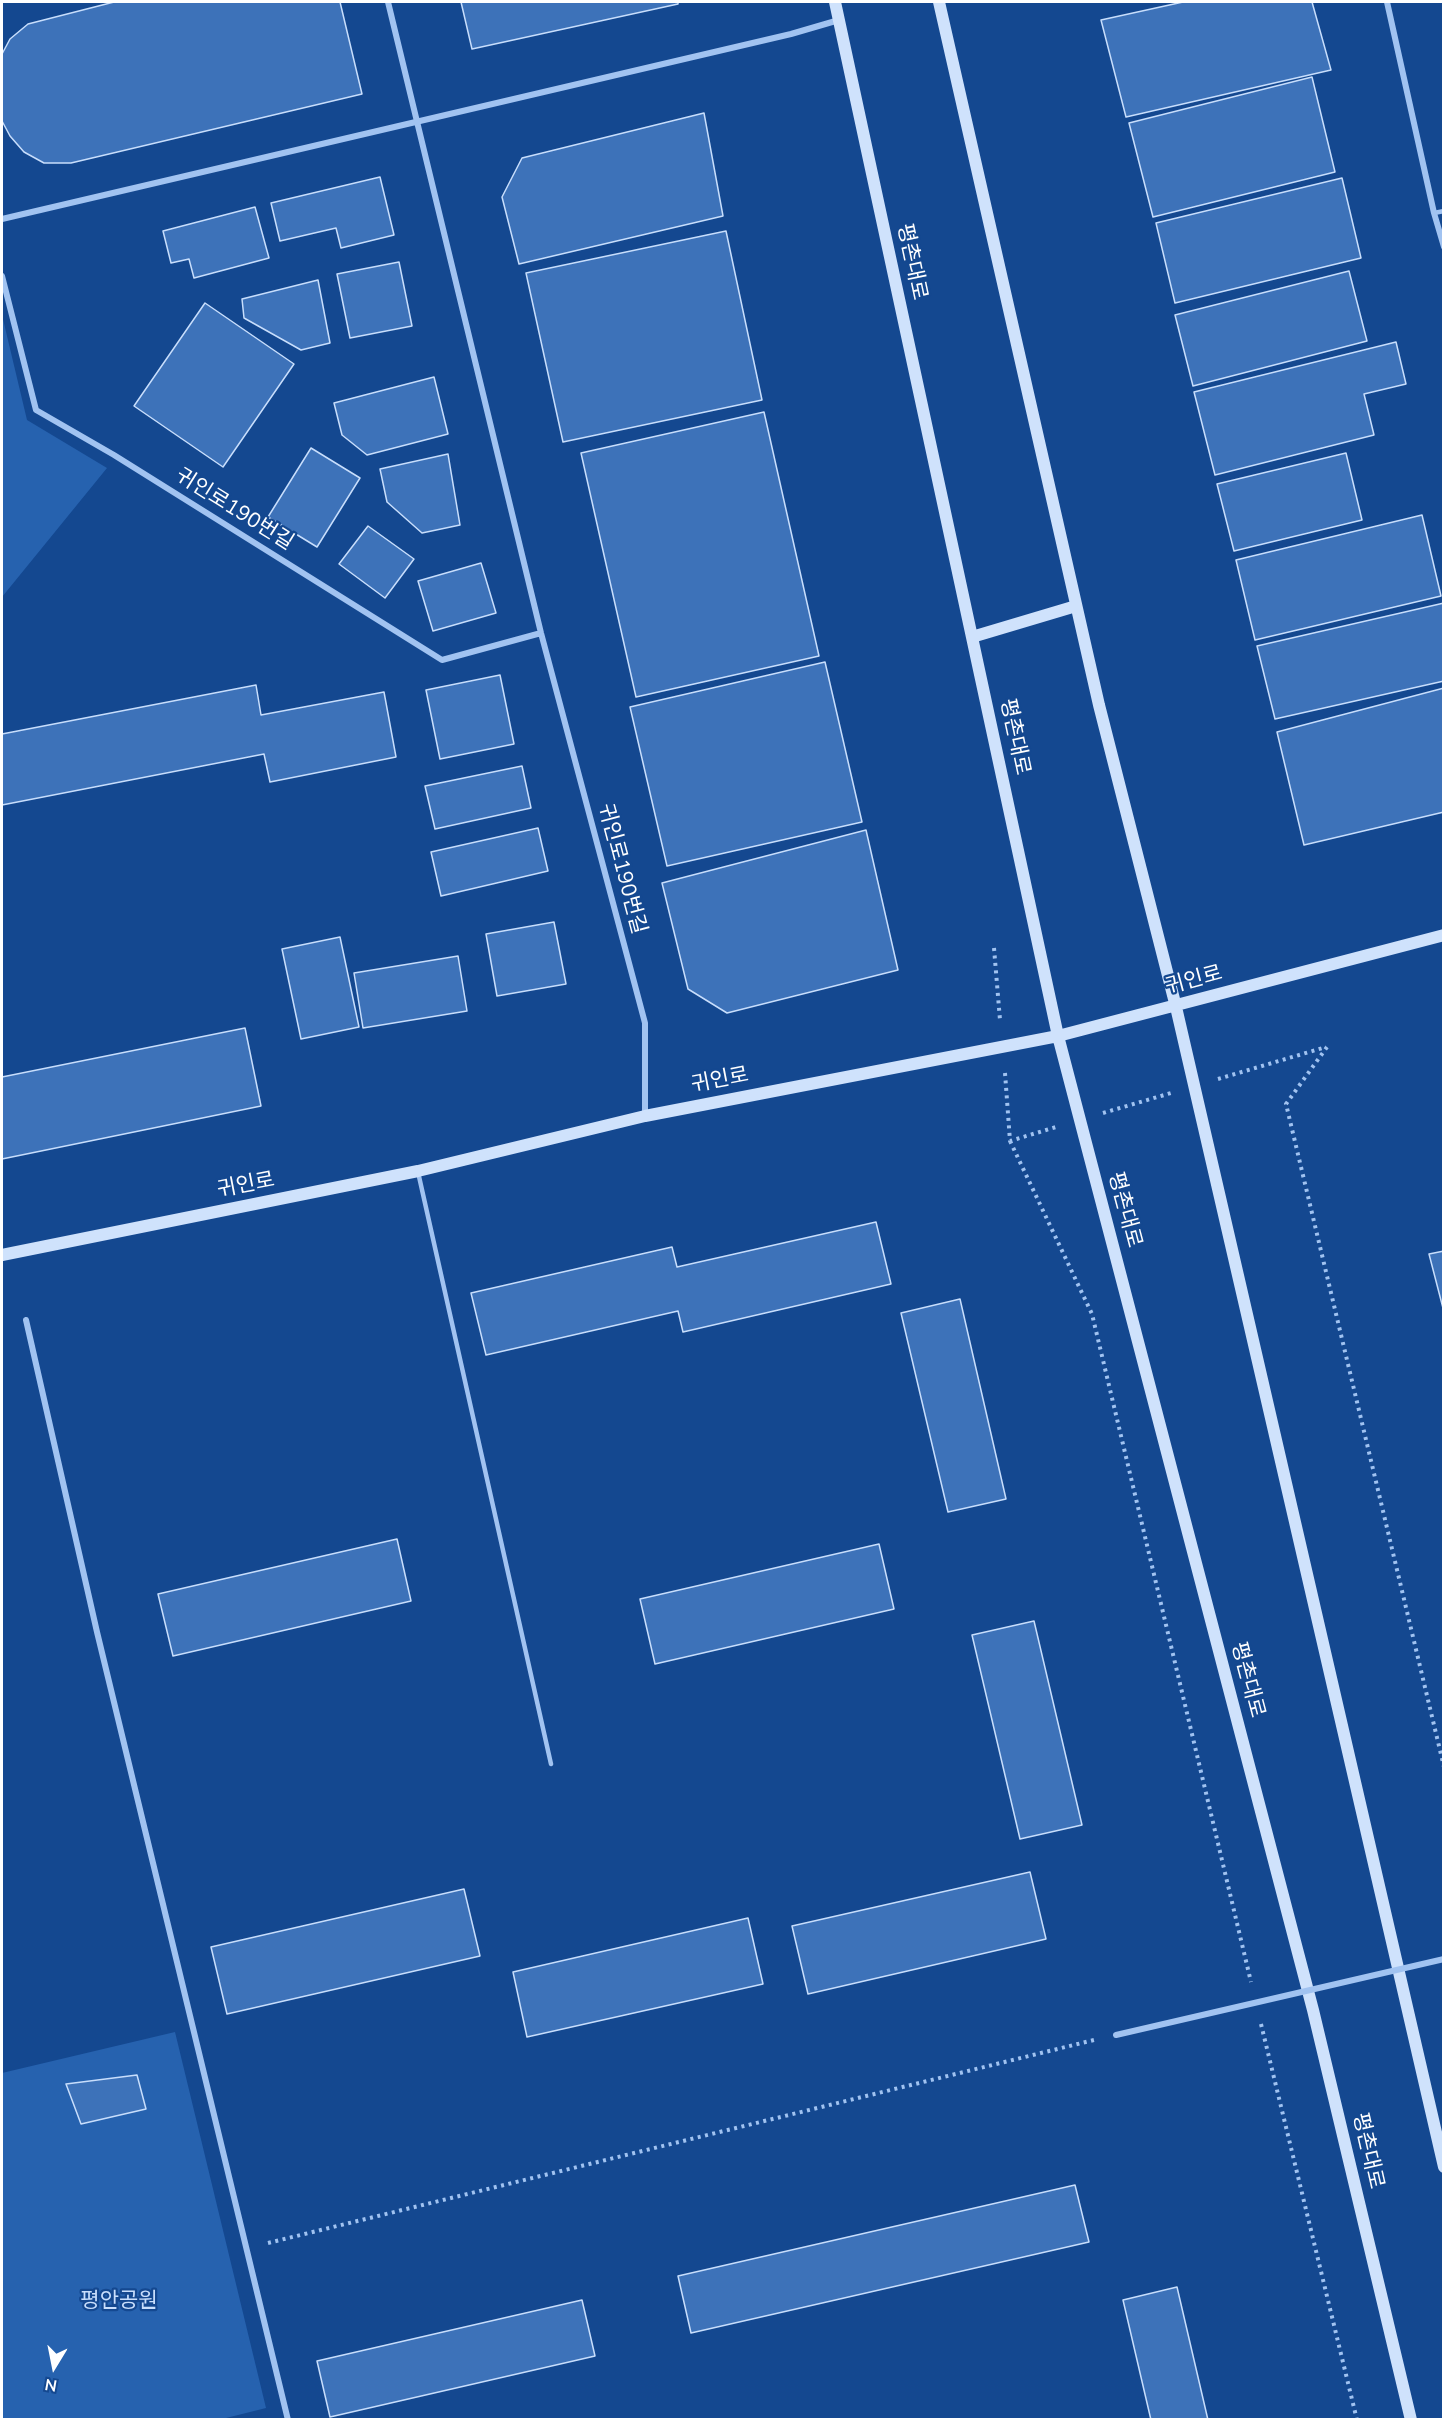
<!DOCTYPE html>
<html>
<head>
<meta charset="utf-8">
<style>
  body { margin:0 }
  #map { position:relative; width:1445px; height:2421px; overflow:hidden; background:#144890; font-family:"Nunito Sans",sans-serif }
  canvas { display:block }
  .frame { position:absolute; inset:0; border:3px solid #fff; pointer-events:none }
  .north { position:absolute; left:24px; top:2337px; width:60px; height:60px; -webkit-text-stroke:4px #144890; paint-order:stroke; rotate:190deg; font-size:16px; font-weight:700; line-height:24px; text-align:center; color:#fff }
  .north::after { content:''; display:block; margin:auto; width:21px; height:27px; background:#fff; clip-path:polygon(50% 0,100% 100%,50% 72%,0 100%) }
</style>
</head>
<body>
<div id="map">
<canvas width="1445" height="2421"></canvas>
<div class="frame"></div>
<div class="north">N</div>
</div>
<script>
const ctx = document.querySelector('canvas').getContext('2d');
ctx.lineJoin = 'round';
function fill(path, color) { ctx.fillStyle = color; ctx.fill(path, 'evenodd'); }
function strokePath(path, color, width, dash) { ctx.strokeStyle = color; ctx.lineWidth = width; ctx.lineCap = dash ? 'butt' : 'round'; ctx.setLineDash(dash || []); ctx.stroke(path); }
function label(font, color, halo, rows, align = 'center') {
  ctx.font = font + ' "Nunito Sans","Noto Sans KR",sans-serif'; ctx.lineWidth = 4.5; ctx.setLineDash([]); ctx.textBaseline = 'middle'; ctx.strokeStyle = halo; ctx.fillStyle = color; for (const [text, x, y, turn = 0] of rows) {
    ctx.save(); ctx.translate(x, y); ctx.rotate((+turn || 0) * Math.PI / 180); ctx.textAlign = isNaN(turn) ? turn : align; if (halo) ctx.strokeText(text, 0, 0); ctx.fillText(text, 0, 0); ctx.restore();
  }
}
const green = new Path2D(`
  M2,315l25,105 80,48 -105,129z
  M175,2032l91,376 -48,12 -216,-1v-346z`);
const building = new Path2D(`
  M114,2h226l22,92 -291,69h-27l-20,-11 -14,-16 -8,-15v-67l8,-15 18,-15z
  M461,2h217v2l-206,45z
  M1183,2h129l19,68 -205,47 -25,-97z
  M1312,77l23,95 -182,45 -24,-94z
  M704,113l19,103 -204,48 -17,-67 20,-39z
  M380,177l14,58 -53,13 -5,-20 -56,13 -9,-38z
  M1342,178l19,80 -186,45 -19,-80z
  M255,207l14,51 -75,20 -5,-19 -18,4 -8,-32z
  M726,231l36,169 -199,42 -37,-169z
  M399,262l13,64 -62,12 -13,-64z
  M1349,271l18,70 -174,45 -18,-71z
  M318,280l12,63 -29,7 -57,-32 -2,-19z
  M205,303l89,61 -71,103 -89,-61z
  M1396,342l10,42 -42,10 10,41 -159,40 -21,-83z
  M434,377l14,57 -81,21 -25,-20 -8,-32z
  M764,412l55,244 -183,41 -55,-244z
  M311,448l49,30 -43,69 -49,-30z
  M1346,453l16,67 -128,31 -17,-67z
  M448,454l12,71 -38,8 -35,-31 -7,-33z
  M1422,515l19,81 -186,44 -19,-80z
  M368,526l46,33 -29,39 -46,-34z
  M481,563l15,50 -63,18 -15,-50z
  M1444,603v78l-169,38 -18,-73z
  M825,662l37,160 -195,44 -37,-159z
  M500,675l14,69 -74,15 -14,-69z
  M256,685l5,30 123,-23 12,65 -126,25 -6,-28 -262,51v-71z
  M1444,688v124l-140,33 -27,-113z
  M522,766l9,42 -96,21 -10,-43z
  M538,828l10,43 -107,25 -10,-44z
  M866,830l32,140 -171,43 -39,-24 -26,-106z
  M554,922l12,62 -69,12 -11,-62z
  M340,937l19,90 -58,12 -19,-90z
  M458,956l9,55 -104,17 -9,-55z
  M245,1028l16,78 -259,53v-82z
  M876,1222l15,62 -208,48 -5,-21 -192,44 -15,-62 201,-46 5,20z
  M1444,1251v61l-15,-58z
  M960,1299l46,200 -58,13 -47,-199z
  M397,1539l14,62 -238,55 -15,-62z
  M879,1544l15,65 -239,55 -15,-65z
  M1034,1621l48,204 -62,14 -48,-204z
  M1030,1872l16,67 -238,55 -16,-68z
  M464,1889l16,67 -253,58 -16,-67z
  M748,1918l15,66 -236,53 -14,-65z
  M137,2075l9,34 -65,15 -15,-40z
  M1075,2185l14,57 -398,91 -13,-57z
  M1177,2287l31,133h-57l-28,-120z
  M582,2300l13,56 -265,61 -13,-56z`);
const path = new Path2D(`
  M994,948l6,72
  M1327,1047l-41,57 158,663
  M1005,1073l5,68 46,-14
  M1218,1079l108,-32
  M1103,1113l68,-20
  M1010,1141l82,173 159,668
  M1261,2024l96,396
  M268,2243l826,-203`);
const lane = new Path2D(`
  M1434,213l10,-2
  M418,1172l133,592`);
const street = new Path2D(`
  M388,2l153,631 104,390v93
  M1387,2l47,211 10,34
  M2,219l789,-185 48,-14
  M2,276l34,134 78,45 328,205 99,-27
  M26,1320l71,312 191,788`);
const secondary = new Path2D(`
  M835,2l223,1034 255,974 98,410
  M939,2l160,703 77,302 268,1160
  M972,637l104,-31
  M2,1255l416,-84 227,-55 413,-80 386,-101`);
const streetBridge = new Path2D(`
  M1116,2035l328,-76`);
const streetNames = [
  ["평촌대로",911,262,78],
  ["귀인로190번길",234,510,32],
  ["평촌대로",1014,737,78],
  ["귀인로190번길",621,869,75],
  ["귀인로",1194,981,-15],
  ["귀인로",720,1081,-11],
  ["귀인로",246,1186,-11],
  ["평촌대로",1124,1210,75],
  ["평촌대로",1247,1680,75],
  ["평촌대로",1367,2151,77]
];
const parkNames = [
  ["평안공원",119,2302]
];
fill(green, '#2662af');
fill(building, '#3d72b9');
strokePath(building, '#c8defc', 1.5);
strokePath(path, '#a1c3f1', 4, [3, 4.5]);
strokePath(lane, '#a1c3f1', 4.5);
strokePath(street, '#a1c3f1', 6);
strokePath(secondary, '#cfe2fc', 12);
strokePath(streetBridge, '#a1c3f1', 6);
label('21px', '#fff', '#144890', streetNames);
label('21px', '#c8defc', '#144890', parkNames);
</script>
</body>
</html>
